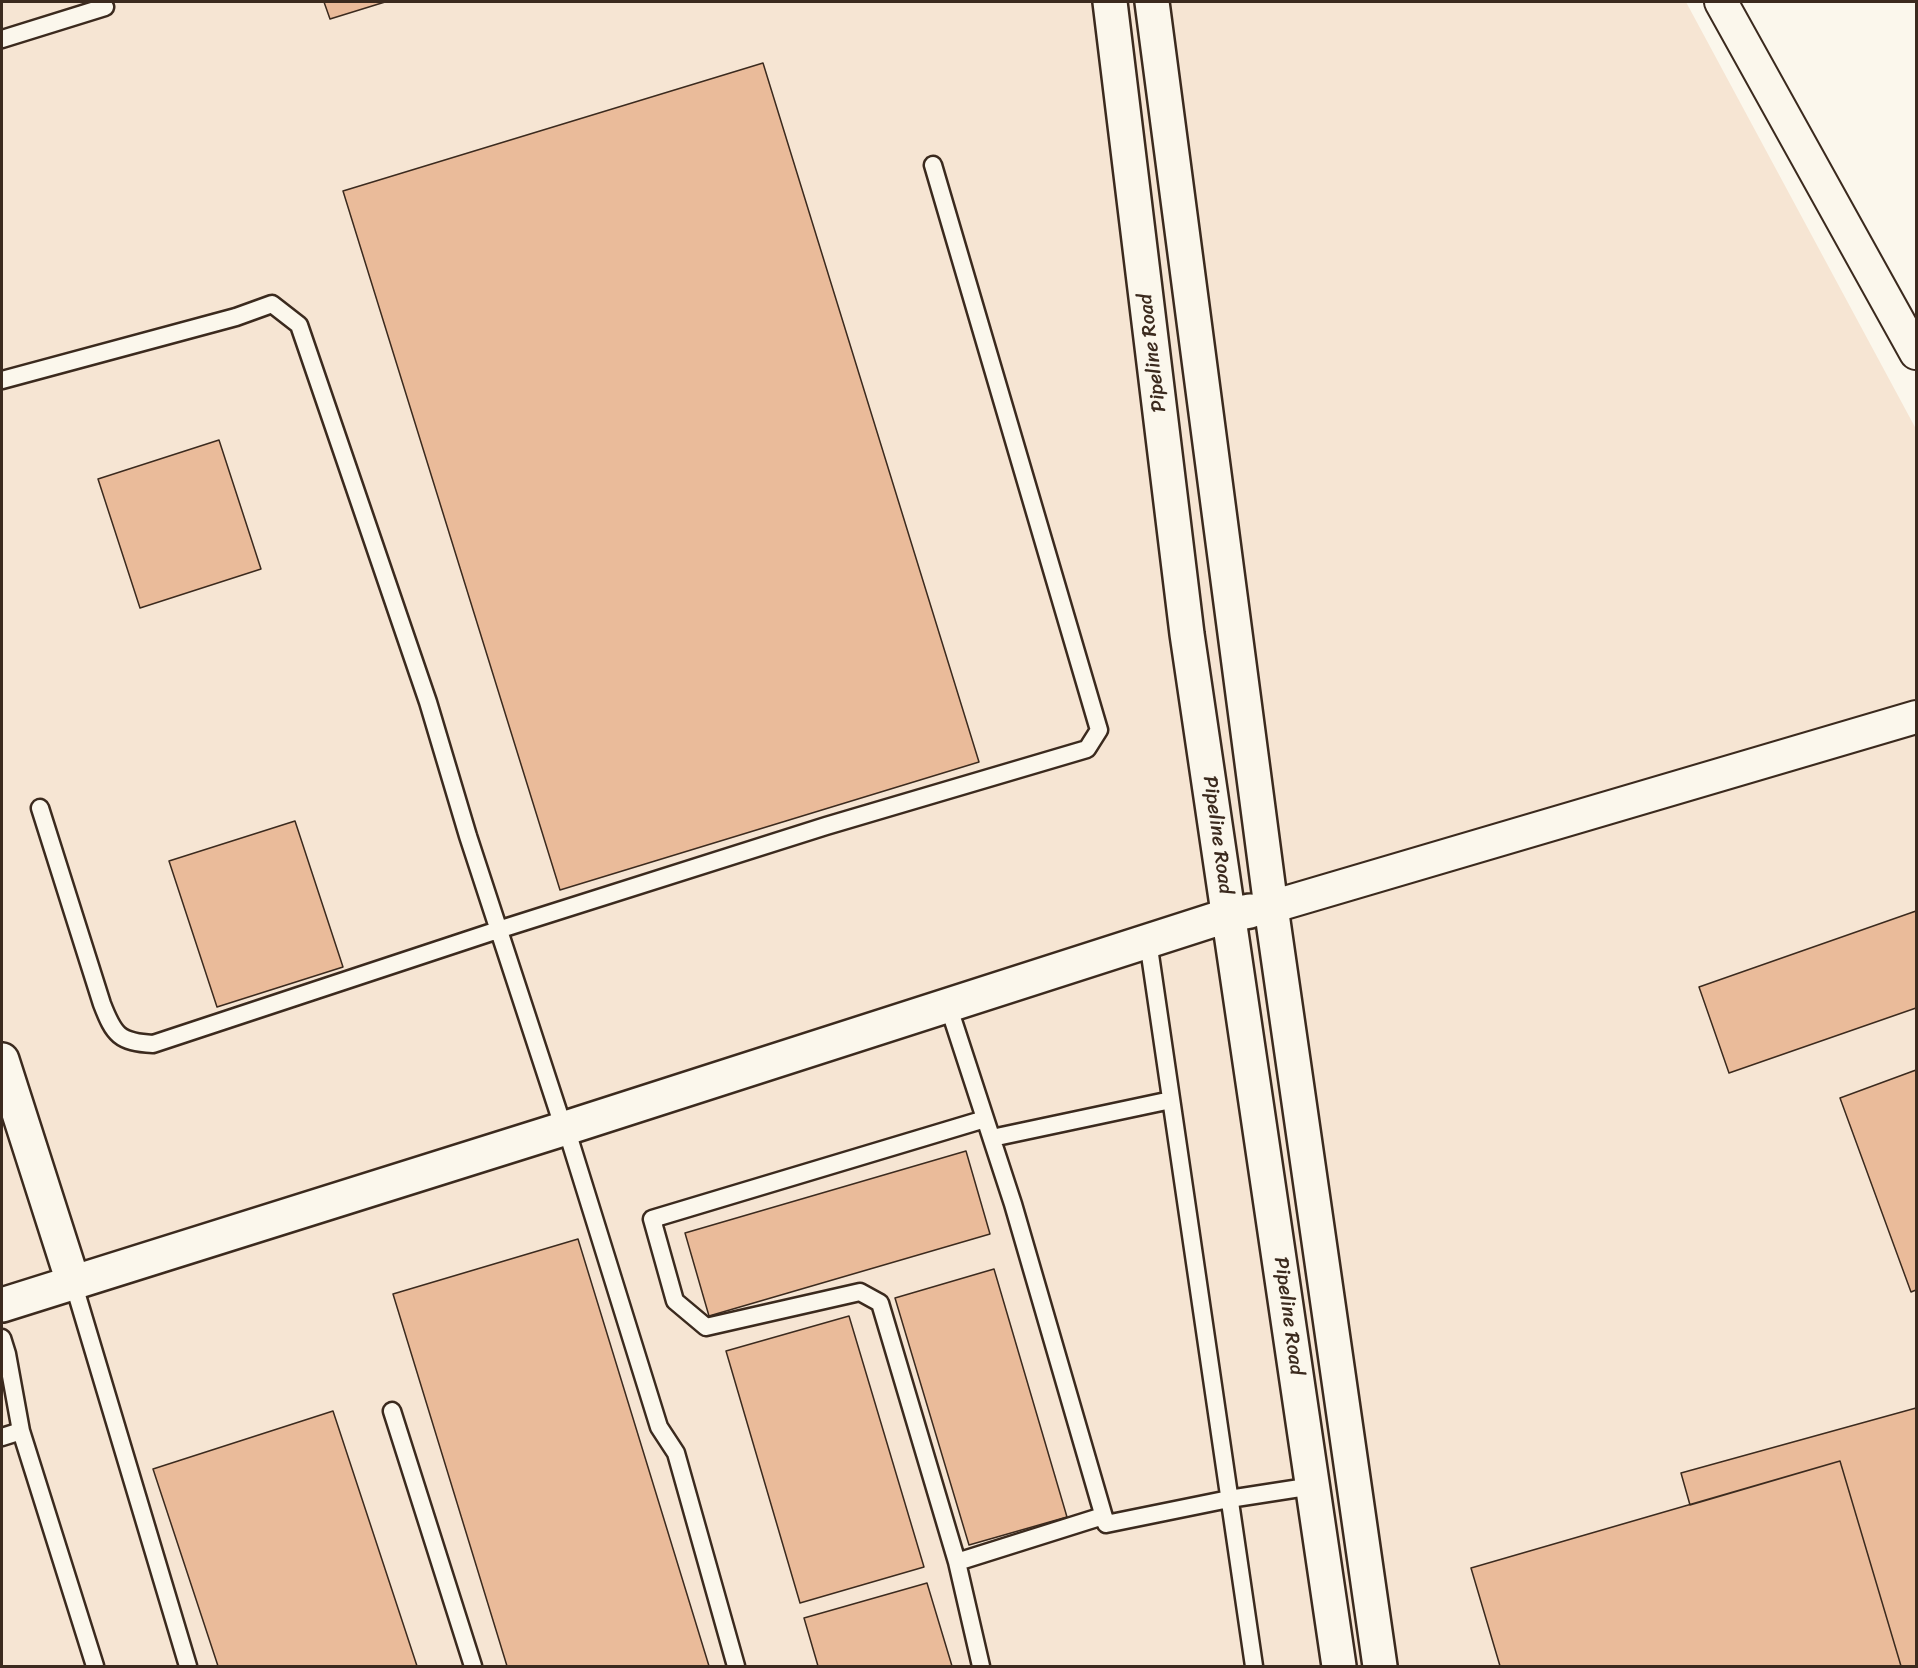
<!DOCTYPE html>
<html>
<head>
<meta charset="utf-8">
<style>
  body { margin:0 }
  #map { position:relative; width:1918px; height:1668px; overflow:hidden; background:#fbf7ec; font-family:Sriracha,sans-serif }
  canvas { display:block }
  .frame { position:absolute; inset:0; border:3px solid #3b2a1e; pointer-events:none }
</style>
</head>
<body>
<div id="map">
<canvas width="1918" height="1668"></canvas>
<div class="frame"></div>
</div>
<script>
const ctx = document.querySelector('canvas').getContext('2d');
ctx.lineJoin = 'round';
function fill(path, color) { ctx.fillStyle = color; ctx.fill(path, 'evenodd'); }
function strokePath(path, color, width, dash) { ctx.strokeStyle = color; ctx.lineWidth = width; ctx.lineCap = dash ? 'butt' : 'round'; ctx.setLineDash(dash || []); ctx.stroke(path); }
function label(font, color, halo, rows, align = 'center') {
  ctx.font = font + ' Sriracha,sans-serif'; ctx.lineWidth = 4.5; ctx.setLineDash([]); ctx.textBaseline = 'middle'; ctx.strokeStyle = halo; ctx.fillStyle = color; for (const [text, x, y, turn = 0] of rows) {
    ctx.save(); ctx.translate(x, y); ctx.rotate((+turn || 0) * Math.PI / 180); ctx.textAlign = isNaN(turn) ? turn : align; if (halo) ctx.strokeText(text, 0, 0); ctx.fillText(text, 0, 0); ctx.restore();
  }
}
const built = new Path2D(`
  M2,2h1684l230,427v1237h-1914z`);
const building = new Path2D(`
  M324,2h61l-55,17z
  M763,63l216,699 -419,128 -217,-699z
  M219,440l42,129 -121,39 -42,-129z
  M295,821l48,146 -126,40 -48,-146z
  M1916,911v97l-187,65 -30,-86z
  M1916,1070v220l-5,2 -71,-194z
  M966,1151l24,83 -281,82 -24,-83z
  M578,1239l131,427h-202l-114,-372z
  M994,1269l73,248 -98,28 -74,-247z
  M849,1316l75,251 -124,36 -74,-252z
  M1916,1408v258h-15l-61,-205 -150,44 -9,-32z
  M333,1411l84,255h-199l-65,-197z
  M1840,1461l61,205h-401l-29,-98z
  M927,1583l25,83h-134l-14,-48z`);
const lane = new Path2D(`
  M2,39l103,-32
  M2,380l234,-63 36,-13 27,21 129,377 40,134 92,281 6,11 93,299 17,26 60,213
  M40,808l62,196c12,31 17,38 51,40l345,-114 328,-104 261,-77 12,-19 -166,-565
  M1148,941l106,725
  M948,1005l65,199 93,320 123,-25 84,-13
  M985,1119l-333,100 23,82 31,26 154,-35 20,11 77,259 146,-46
  M992,1138l179,-38
  M73,1282l115,384
  M2,1338l5,16 14,77 -19,6
  M392,1411l81,255
  M21,1431l74,235
  M957,1562l24,104`);
const street = new Path2D(`
  M1721,2l195,351
  M1271,907l645,-190`);
const secondary = new Path2D(`
  M1110,2l77,632 152,1032
  M1152,2l119,905 109,759
  M2,1060l71,222
  M2,1305l564,-177 663,-213 21,-4`);
const streetNames = [
  ["Pipeline Road",1153,353,-97],
  ["Pipeline Road",1217,835,82],
  ["Pipeline Road",1288,1316,82]
];
fill(built, '#f6e5d3');
fill(building, '#eabb9a');
strokePath(building, '#3b2a1e', 1.5);
strokePath(lane, '#3b2a1e', 21);
strokePath(street, '#3b2a1e', 36);
strokePath(secondary, '#3b2a1e', 38);
strokePath(lane, '#fbf7ec', 16);
strokePath(street, '#fbf7ec', 32);
strokePath(secondary, '#fbf7ec', 33);
label('20px', '#3b2a1e', '#fbf7ec', streetNames);
</script>
</body>
</html>
